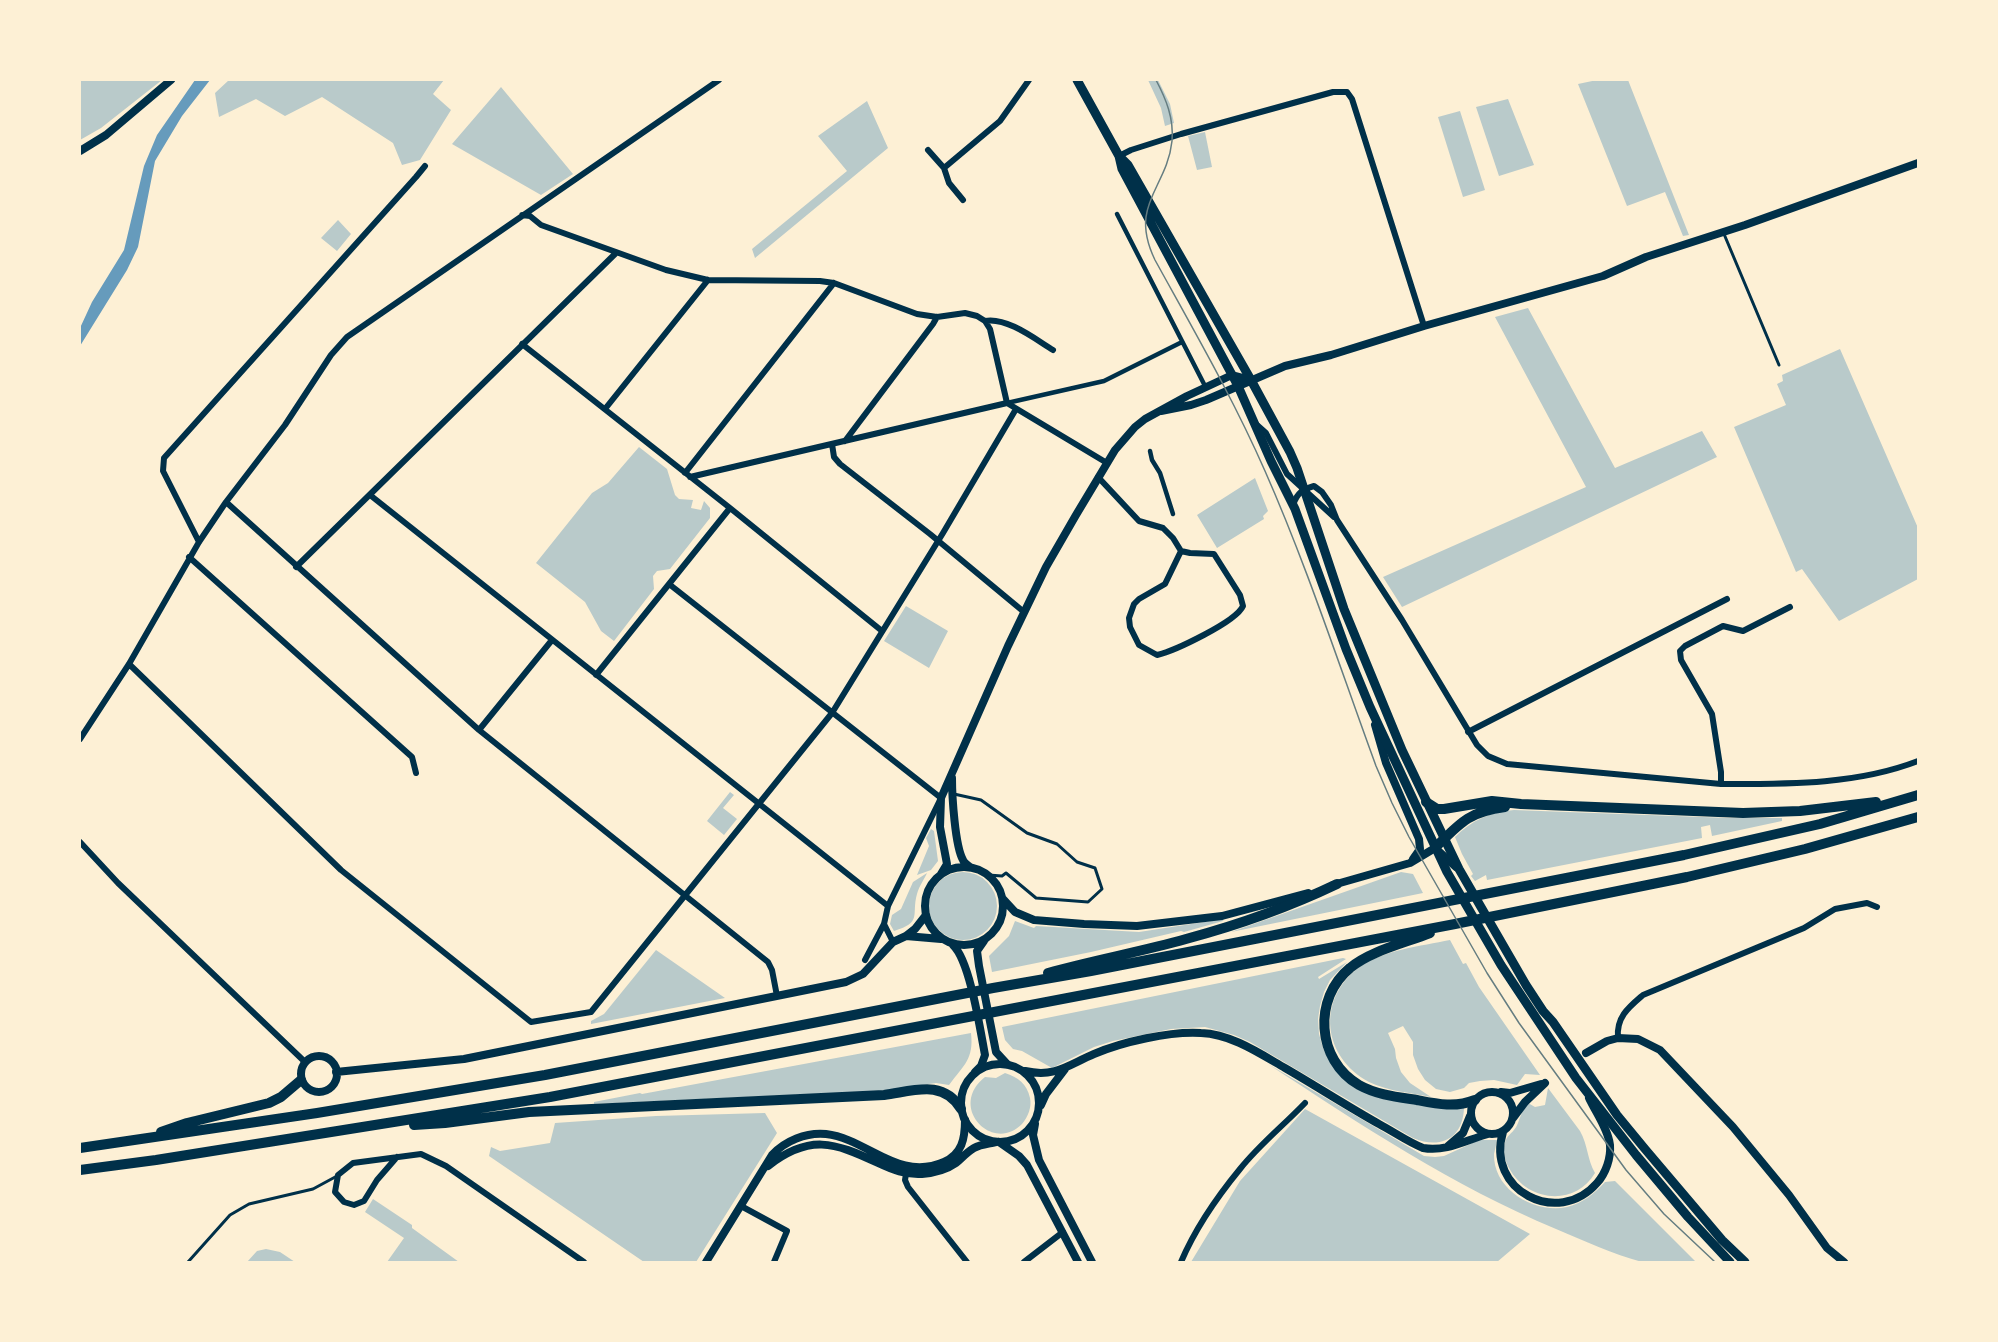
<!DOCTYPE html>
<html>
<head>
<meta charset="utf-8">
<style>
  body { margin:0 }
  #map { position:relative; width:1998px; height:1342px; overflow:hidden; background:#fdf0d5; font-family:Literata,serif }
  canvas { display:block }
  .frame { position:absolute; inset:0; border:81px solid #fdf0d5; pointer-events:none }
</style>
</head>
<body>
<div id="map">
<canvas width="1998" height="1342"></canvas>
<div class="frame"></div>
</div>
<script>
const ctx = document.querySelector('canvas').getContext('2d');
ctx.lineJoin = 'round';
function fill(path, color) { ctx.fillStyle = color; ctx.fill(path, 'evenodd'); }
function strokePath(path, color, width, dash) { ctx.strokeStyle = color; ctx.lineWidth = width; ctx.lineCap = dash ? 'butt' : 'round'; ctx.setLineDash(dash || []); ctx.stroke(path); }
const green = new Path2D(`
  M80,80h82l-61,48 -21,12z
  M229,80h215l-11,14 18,16 -31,50 -18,5 -9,-22 -71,-46 -37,19 -29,-17 -37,18 -4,-24z
  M1148,80h10l12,24 4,19 -9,3 -4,-18z
  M1597,80h31l61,155 -6,1 -18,-44 -38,14 -49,-122z
  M501,87l72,87 -32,21 -89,-51z
  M1508,99l26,66 -35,11 -23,-69z
  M867,101l21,47 -133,110 -3,-9 95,-78 -29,-35z
  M1460,111l25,79 -22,7 -25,-80z
  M1205,132l7,35 -15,3 -9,-34z
  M338,220l13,14 -14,17 -16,-13z
  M1528,308l87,160 87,-37 15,26 -315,150 -19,-30 203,-90 -91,-170z
  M1840,349l78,179v51l-79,42 -37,-52 -6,3 -62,-145 52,-22 -9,-21 6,-3 -1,-6z
  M639,447l28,22 8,26 4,4 14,1 -2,8 10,2 3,-9 6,7v10l-40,51 -13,2 -4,5 1,13 -40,52 -13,-10 -16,-29 -49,-39 56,-70 16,-10z
  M1255,478l13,33 -5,5 1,3 -47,29 -20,-33z
  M906,606l42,25 -19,37 -45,-27z
  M730,792l4,3 -11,13 14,11 -13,16 -17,-14z
  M1514,810l215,8h53v3l-70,15 -2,-11 -9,2 1,11 -215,42 -1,-5 -11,6 -4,-5 2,-2 -11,-20 -7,-17c17,-17 35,-25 59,-27z
  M931,829l3,2 4,30 -7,9 -14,5 12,-29 -3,-8z
  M1401,872l12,2 10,19 -192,39z
  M929 906a34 34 0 1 1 68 0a34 34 0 1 1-68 0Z
  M927,873c-2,5 -8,13 -10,21 -6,21 6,28 -23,37l-4,-7 2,-9 9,-6 12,-27z
  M1224,919l-1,2 -39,11 -3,-1 -90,21 -99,20 -3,-16 20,-20 6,-15 19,7 2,-2 103,6z
  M1450,940l13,24 3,-1 13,24 61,88 -15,-1 -8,11 -23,-5 -14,1 -11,2 -5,5 -14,4 -14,-3 -11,-9 -7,-11 -5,-14v-13l-10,-16 -15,7 7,16 1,9 5,14 9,11 21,14c-19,-4 -44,-6 -62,-15 -46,-25 -53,-81 -11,-114 25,-18 63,-22 92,-28z
  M656,950l69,48 -134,26v-3l13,-7z
  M1343,958l3,1 -28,18 1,2 28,-17 -17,18 -6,12 -4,14 -2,13 1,15 4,14 7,14 22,23 112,23c-1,30 -23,42 -51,30l-163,-96 -16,-7 -29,-8 -34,2 -58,12 -19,6 -42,21 -30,-17 -9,-2 -8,-9 -3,-13z
  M971,1033c3,26 -7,32 -22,52l-13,-2 -56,8 -286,13v-2l46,-9 2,1z
  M1268,1064l156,92 11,1 9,-1 35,-16h18c-1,5 -2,10 -3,14 -1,36 41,60 73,53 16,-4 28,-14 38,-25l10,-1 81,81c-16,0 -39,4 -54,0 -29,-8 -58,-21 -86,-33 -103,-43 -195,-104 -288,-165z
  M1005,1073c13,4 22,11 25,25 2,9 -2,19 -8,26 -29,30 -75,-17 -37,-47l11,1z
  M1548,1088l32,43c8,14 7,28 15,42 -20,34 -68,29 -86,-5 -3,-5 -5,-12 -5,-17 0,-18 9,-15 14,-28 3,-8 4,-12 10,-20l7,4 10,-2z
  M1305,1109l225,125 -33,28h-306l49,-81z
  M765,1113l12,20 -81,129h-52l-155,-106 2,-9 9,4 50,-8 5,-20 101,-7z
  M373,1199l39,26v3l47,34h-72l17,-24 -39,-26z
  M266,1249l14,3 15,10h-48l10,-11z`);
const water = new Path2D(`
  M195,80h15l-28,36 -27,45 -17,86 -11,23 -47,76v-18l12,-26 32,-52 20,-84 13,-31z`);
const service = new Path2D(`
  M1724,234l55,131
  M954,794l27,6 46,33 30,11 20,18 18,6 7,21 -14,13 -52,-4 -30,-25 -4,3 -14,-1
  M188,1262l42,-47 19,-11 64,-15 24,-13`);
const pedestrian = new Path2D(`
  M1117,214l87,170
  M1007,403l97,-22 78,-39
  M1150,451l2,9 8,13 13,41`);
const minor = new Path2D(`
  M928,150l16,18 56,-47 29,-41
  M1119,156l12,-6 50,-16 152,-42h14l5,7 72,227
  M944,168l5,15 14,17
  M522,215l8,1 11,9 125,45 42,10 112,1 14,2 83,31 20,3 28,-4 12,3 8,5c22,-4 50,18 68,29
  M985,321l5,8 17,74
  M522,344l208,164 152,123
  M1007,403l100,60
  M605,409l103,-129
  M1257,425l9,8 21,41 47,43
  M845,441l88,-117 4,-7
  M832,444l2,13 6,7 90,70 94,78
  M685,473l149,-190
  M690,477l317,-74
  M1098,477l41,44 24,7 10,10 8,13 -16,33 -26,15 -5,5 -5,14 1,9 9,18 18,10c17,-4 79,-33 86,-49l-3,-11 -26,-41 -24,-1 -9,-2
  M370,495l518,411
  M226,502l253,228 289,232 4,8 5,26
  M1293,505c4,-12 10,-16 21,-19l8,6 9,13 6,15 65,100 75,125 11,11 19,8 214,20c66,0 135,1 197,-23
  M199,542l-36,-71 1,-13 252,-281 9,-11
  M189,557l223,200 4,16
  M296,567l320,-314
  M669,584l272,214 -53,108 -4,18 -19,36
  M129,664l212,206 190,152 60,-10 241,-299 111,-180 73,-124
  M596,675l134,-167
  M479,730l73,-90
  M1468,732l259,-133
  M80,739l49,-75 70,-122 27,-40 59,-77 46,-70 16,-18 372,-257
  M1721,784v-12l-9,-58 -31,-54 -1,-9 5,-5 38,-20 20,5 47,-24
  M80,842l38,41 187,179
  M884,924l9,18
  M1618,1038c-2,-21 11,-31 25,-43l161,-67 31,-19 32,-6 10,4
  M397,1157l-20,23 -13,21 -10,4 -10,-3 -9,-10 3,-17 15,-12 68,-9 25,12 138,96
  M906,1174l-1,6 3,7 59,75
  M741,1206l46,25 -13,31
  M1024,1262l39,-30
  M1181,1262c14,-33 36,-65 59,-93 19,-24 44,-44 65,-66`);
const tertiary = new Path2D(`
  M80,151l26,-16 65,-55
  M1161,411l30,-6 15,-5 79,-34 46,-11 93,-29 179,-50 43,-19 99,-32 173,-62
  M1375,725l11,38 33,76 1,10 -7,10
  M952,778c0,18 3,68 11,82 1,3 5,5 7,7
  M925 906a39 39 0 1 1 78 0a39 39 0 1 1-78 0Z
  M941,874l6,-10 -7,-37 1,-29 67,-152 38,-79 30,-52 39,-65 20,-23 10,-8 42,-23 45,-21 19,5
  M1333,885l77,-22 25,-15 21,19
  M1003,899l12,13 19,8 50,4 53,2 85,-10 86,-23
  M906,936l35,3
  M984,941l-7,10 2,15 17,86 11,12
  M953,945c17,16 27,84 32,110l-4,11 -6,6
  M301 1074a18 18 0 1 1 36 0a18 18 0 1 1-36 0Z
  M336,1072l128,-13 382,-77 17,-8 30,-32 13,-6 9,-7 11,-14
  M768,1166c41,-32 66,-24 110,-3 15,7 27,12 44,11 12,-1 24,-4 34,-11 6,-5 11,-11 18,-15 7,-4 14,-4 22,-6
  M706,1262l66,-107c13,-14 34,-23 54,-21 42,5 72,48 118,28 18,-8 21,-23 21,-42`);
const secondary = new Path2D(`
  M1586,1053l21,-12 11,-3 20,1 22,11 73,77 56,68 38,53 17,14
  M961 1103a39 39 0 1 1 78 0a39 39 0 1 1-78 0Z
  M1025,1071c30,7 43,-6 69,-17 28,-12 76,-23 107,-21 30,1 58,20 84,35 31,18 62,38 94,56 15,8 29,18 44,24 24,4 43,-8 65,-14
  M1471 1113a21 21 0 1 1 42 0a21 21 0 1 1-42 0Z
  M1501,1092l9,1 31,-9
  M1041,1105l5,-11 19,-25
  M1513,1118l12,-16 20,-19
  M1035,1124l-2,11 6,25 53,102
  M1503,1132c-18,58 55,96 94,51 9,-10 14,-25 13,-38 -2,-16 -14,-32 -21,-47
  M999,1142l20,14 8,9 51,97
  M1448,1146l15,-13 7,-17`);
const primary = new Path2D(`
  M1077,80l42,76 9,9 123,215 39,72 7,16 47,141 58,141 57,119 67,116 17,26 10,11 64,93 28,34 77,91 23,22
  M1119,156l3,13 116,217 33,75 24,48 51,140 24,58 77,165 54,93 75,113 60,77 52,62 42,45`);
const motorway = new Path2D(`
  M1426,802l11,7h7l48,-8 29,3 222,9 57,-2 76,-9
  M1435,848c25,-25 33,-36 70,-41
  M1430,933c-25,10 -60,18 -80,35 -37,30 -34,92 9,117 18,10 38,12 58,15 20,4 38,8 58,0
  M1048,973c46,-13 92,-21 138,-34 52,-14 103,-32 151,-55
  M414,1125l31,-2 84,-11 355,-17c30,-4 59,-16 77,14
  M161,1132l26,-9 82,-20 12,-6 20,-17
  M80,1148l237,-35 228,-38 448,-87 98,-17 593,-116 136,-31 98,-29
  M80,1170l76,-10 394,-63 418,-80 487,-93 232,-47 118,-28 113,-32`);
const tram = new Path2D(`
  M1156,80c10,19 18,38 16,61 -5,48 -44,63 -17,119 38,69 78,138 110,211 42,95 75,197 111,295l16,37 17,34 78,136 32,50 107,147 38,44 51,48`);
fill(green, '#b9caca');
fill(water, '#669bbc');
strokePath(service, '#003049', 3);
strokePath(pedestrian, '#003049', 4.5);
strokePath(minor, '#003049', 6);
strokePath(tertiary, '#003049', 8);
strokePath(secondary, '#003049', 8);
strokePath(primary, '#003049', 9);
strokePath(motorway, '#003049', 10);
strokePath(tram, '#657d81', 1.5);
</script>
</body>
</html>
